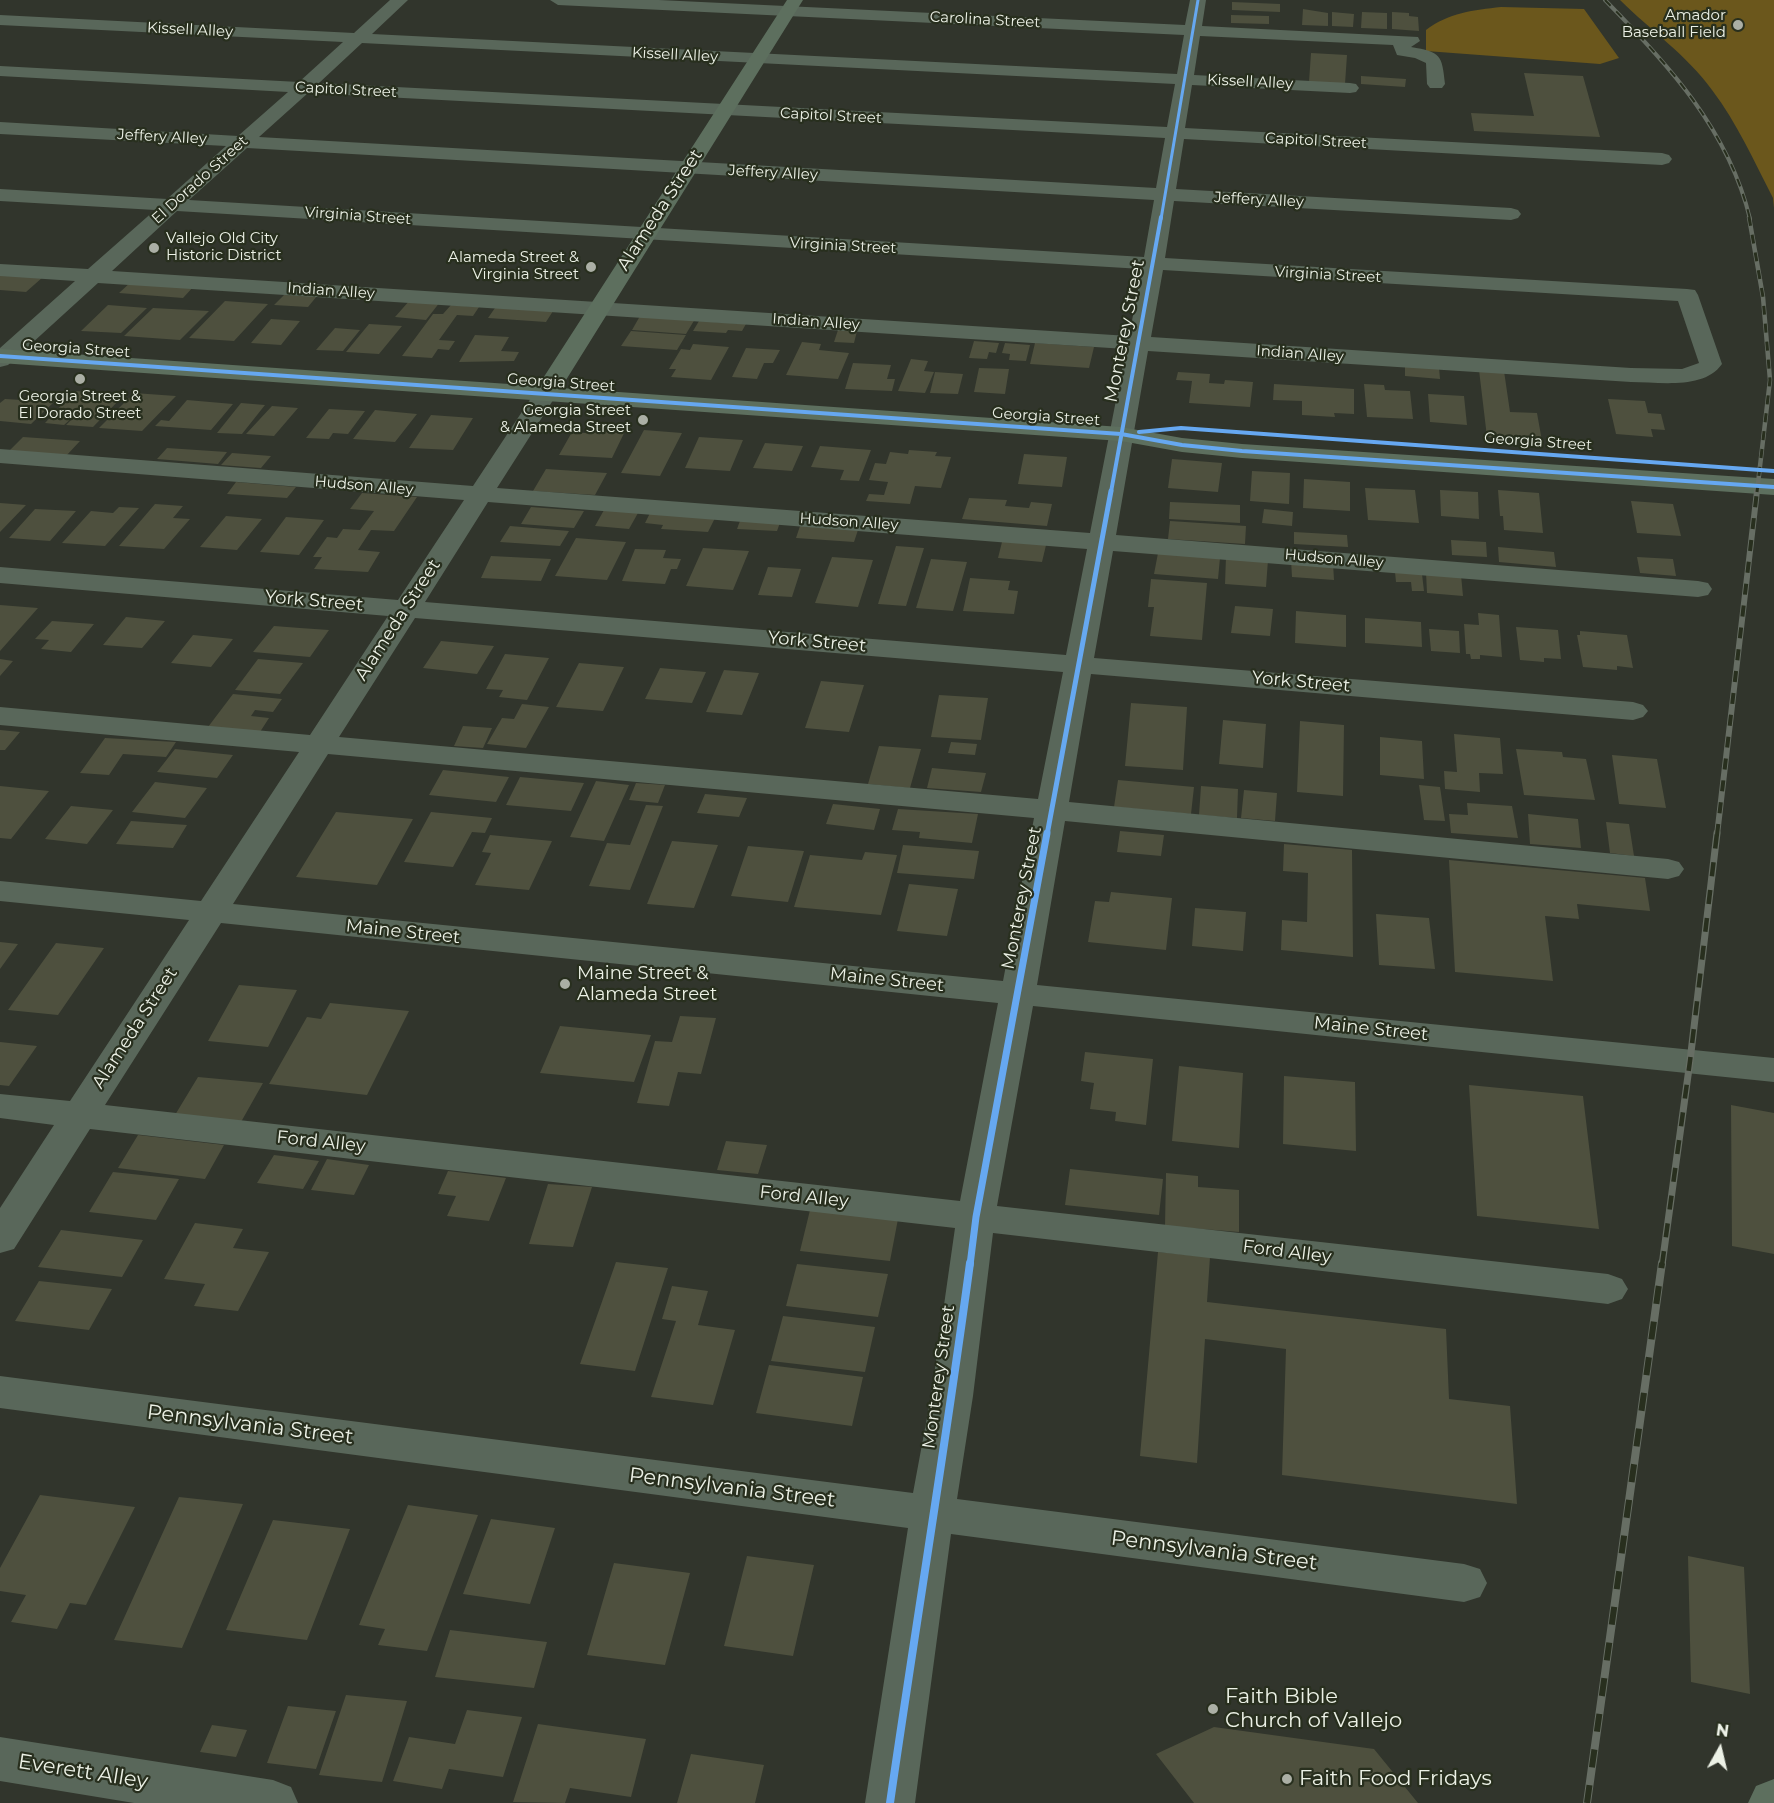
<!DOCTYPE html>
<html>
<head>
<meta charset="utf-8">
<style>
  body { margin:0 }
  #map { position:relative; width:1774px; height:1803px; overflow:hidden; background:#31352c; font-family:Montserrat,sans-serif }
  canvas { display:block }
  .north { position:absolute; left:1690px; top:1719px; width:60px; height:60px; -webkit-text-stroke:4px #282f1e; paint-order:stroke; rotate:8deg; font-size:16px; font-weight:700; line-height:24px; text-align:center; color:#ecf1e6 }
  .north::after { content:''; display:block; margin:auto; width:21px; height:27px; background:#ecf1e6; clip-path:polygon(50% 0,100% 100%,50% 72%,0 100%) }
</style>
</head>
<body>
<div id="map">
<canvas width="1774" height="1803"></canvas>
<div class="north">N</div>
</div>
<script>
const ctx = document.querySelector('canvas').getContext('2d');
ctx.lineJoin = 'round';
function fill(path, color) { ctx.fillStyle = color; ctx.fill(path, 'evenodd'); }
function strokePath(path, color, width, dash) { ctx.strokeStyle = color; ctx.lineWidth = width; ctx.lineCap = dash ? 'butt' : 'round'; ctx.setLineDash(dash || []); ctx.stroke(path); }
function label(font, color, halo, rows, align = 'center') {
  ctx.font = font + ' Montserrat,sans-serif'; ctx.lineWidth = 4.5; ctx.setLineDash([]); ctx.textBaseline = 'middle'; ctx.strokeStyle = halo; ctx.fillStyle = color; for (const [text, x, y, turn = 0] of rows) {
    ctx.save(); ctx.translate(x, y); ctx.rotate((+turn || 0) * Math.PI / 180); ctx.textAlign = isNaN(turn) ? turn : align; if (halo) ctx.strokeText(text, 0, 0); ctx.fillText(text, 0, 0); ctx.restore();
  }
}
const green = new Path2D(`
  M1620,0h154v208l-1,-10c-19,-37 -36,-75 -61,-108 -25,-35 -62,-60 -92,-90z
  M1501,7l83,2 35,49 -19,6 -174,-13v-21c22,-17 48,-20 75,-23z`);
const building = new Path2D(`
  M1232,2l48,2v8l-48,-2z
  M1303,9l25,4v13l-26,-1z
  M1332,12l22,2 -1,13 -21,-1z
  M1362,12l25,1v16l-26,-1z
  M1392,12l17,1v3l9,1 1,14 -27,-2z
  M1231,15l38,1v8l-38,-1z
  M1311,53l36,2 -2,29 -36,-2z
  M1524,73l59,3 17,61 -126,-6 -3,-18 63,3z
  M1361,76l45,3 -1,8 -44,-3z
  M0,274l43,3 -17,15 -26,-2z
  M132,281l63,4 -12,13 -64,-5z
  M284,295l33,1 -9,11 -34,-2z
  M410,300l30,2 -14,18 -31,-3z
  M225,301l43,3 -34,37 -45,-3z
  M108,305l39,3 -26,25 -40,-2z
  M451,305l28,2 -6,9 -16,-1 -18,25 16,1 -6,9 -11,-1 -6,9 -30,-2 31,-42h10z
  M497,305l58,3 -9,14 -58,-4z
  M153,308l56,3 -29,29 -56,-4z
  M640,316l55,3 -9,15 -54,-4z
  M271,319l29,2 -19,24 -30,-2z
  M699,321l47,3 -4,7 -14,-1 -2,3 -33,-2z
  M369,324l33,2 -23,28 -33,-2z
  M335,328l25,2 -17,21 -27,-1z
  M838,330l19,1 -3,12 -20,-1z
  M631,331l55,4 -9,15 -56,-4z
  M475,335l34,2 -8,14 18,1 -5,9 -55,1z
  M974,341l25,2 -3,10 -7,-1 -2,7 -18,-1z
  M802,342l19,2 -2,6 30,3 -11,26 -52,-4z
  M1005,343l25,2 -4,16 -17,-1 1,-6 -8,-1z
  M1035,343l59,4 -5,21 -59,-4z
  M693,344l36,3 -18,33 -40,-3 5,-8h-7l12,-20 9,1z
  M746,348l34,2 -7,13h-9l-7,16 -25,-2z
  M911,359l17,2 -4,10 10,1 -9,21 -27,-2z
  M853,363l38,2 -4,14h8l-3,12 -47,-2z
  M1405,365l34,2 1,12 -35,-3z
  M979,368l30,1 -4,25 -31,-2z
  M1479,370l25,1 6,41 27,1 5,28 -55,-4z
  M935,372l28,2 -5,20 -28,-1z
  M1178,372l32,2 -1,9 15,1 1,-4 28,2 -3,25 -61,-4 3,-22 -16,-1z
  M1274,384l80,5v25l-20,-1 1,4 -33,-2v-14l-29,-1z
  M1364,384l20,1 1,5 25,1 3,28 -46,-2z
  M74,391l51,3 -32,33 -27,-2 15,-15 -17,15 -19,-2z
  M134,393l42,3 -34,35 -43,-3z
  M1428,394l36,2 3,29 -37,-3z
  M5,399l49,3 -23,22 -31,-3v-18z
  M1608,399l37,2 3,12 13,1 4,16 -14,-1 2,8 -37,-3z
  M187,400l46,4 -22,26 -56,-4 6,-6 8,1z
  M241,403l24,2 -23,29 -25,-1z
  M272,406l26,2 -24,28 -28,-2z
  M329,409l36,2 -17,23 -15,-1 -4,6 -23,-1z
  M375,410l42,4 -22,28 -42,-3z
  M431,415l42,3 -20,32 -44,-2z
  M589,425l38,2 -15,31 -53,-3 13,-23 13,1z
  M644,430l38,3 -22,43 -39,-3z
  M23,437l57,4 -14,15 -58,-4z
  M699,437l44,3 -13,31 -45,-3z
  M765,443l38,3 -11,25 -39,-3z
  M820,446l51,4 -12,31 -19,-1 4,-10 -33,-3z
  M167,448l60,4 -9,12 -61,-5z
  M909,450l28,2 -2,4 16,1 -10,31 -26,-2 -5,18 -44,-3 3,-7 15,1 4,-13 -19,-2 6,-17 11,1 4,-12 18,2z
  M232,453l39,3 -10,12 -40,-3z
  M1024,454l43,3 -5,30 -44,-3z
  M1172,459l50,4 -4,29 -50,-4z
  M546,469l61,4 -12,22 -62,-4z
  M1252,471l38,2 -1,31 -39,-3z
  M1304,479l46,3v29l-47,-3z
  M236,482l60,5 -9,11 -60,-4z
  M1365,488l50,2 4,33 -51,-3z
  M1440,490l38,2 1,27 -38,-3z
  M1498,490l41,3 4,40 -39,-3 -1,-14h-3z
  M362,493l55,4 -23,34 -23,-1 -13,20 22,2 -12,20 -54,-3 8,-12h-9l14,-20 10,1 6,-9 17,1 14,-19 -24,-2z
  M969,498l38,2 -2,6 24,2 2,-6 21,2 -5,22 -85,-7z
  M1631,501l42,3 8,32 -44,-3z
  M1170,502l70,3v18l-71,-4z
  M0,503l26,2 -26,27z
  M155,504l28,2 -10,12 17,1 -26,30 -45,-3z
  M119,507l20,1 -34,38 -43,-3 29,-32 22,2z
  M531,507l53,4 -10,17 -53,-4z
  M35,509l41,2 -26,30 -41,-3z
  M1264,509l29,3 -1,14 -30,-3z
  M604,510l34,3 -9,16 -34,-3z
  M651,511l65,5 -8,16 -47,-3 2,-4 -18,-2z
  M226,516l36,3 -25,31 -37,-3z
  M286,517l38,3 -25,35 -39,-3z
  M741,518l40,2 -4,11 -40,-2z
  M1170,521l76,5 -1,18 -77,-5z
  M801,523l58,4 -5,15 -58,-4z
  M510,526l59,5 -9,15 -60,-4z
  M1294,532l53,3 1,12 -54,-3z
  M576,538l50,4 -19,38 -52,-4z
  M1003,538l44,3 -5,21 -44,-4z
  M1451,540l35,2 1,15 -35,-2z
  M896,546l28,2 -18,58 -28,-2z
  M1498,547l56,5 2,15 -57,-5z
  M703,548l46,3 -16,39 -47,-4z
  M635,549l31,1 -3,8 18,1 -4,10h-6l-6,15 -43,-3z
  M1158,553l62,5 -2,21 -64,-5z
  M491,556l60,3 -10,22 -60,-3z
  M832,557l41,3 -15,47 -43,-4z
  M1226,557l42,3 -2,27 -41,-3z
  M1637,557l36,2 3,17 -36,-3z
  M931,559l36,3 -14,49 -37,-3z
  M1291,560l42,3 1,17 -42,-3z
  M768,567l33,2 -9,28 -34,-2z
  M1395,572l27,2 2,17h-12l-1,-9h-15z
  M1426,572l35,3 2,21 -36,-3z
  M970,578l40,3 -2,9 10,1 -4,23 -51,-3z
  M1151,579l56,4 -5,57 -52,-4 4,-29h-6z
  M0,605l38,3 -38,43z
  M1235,606l38,3 -3,27 -39,-3z
  M1296,611l50,4v32l-51,-4z
  M1478,613l21,2 3,42 -22,-2v4h-9l-1,-5h-4l-2,-30 15,1z
  M126,617l39,4 -23,27 -39,-3z
  M1365,618l56,4 1,25 -57,-4z
  M52,621l42,3 -23,28 -30,-3 8,-9 -14,-1z
  M274,626l26,2 29,2 -19,27 -57,-5z
  M1516,627l42,3 3,29 -17,-1v4l-24,-2z
  M1429,629l30,2 1,22 -29,-2z
  M1580,631l47,4 6,33 -16,-2v4l-34,-3 -6,-32h3z
  M193,635l40,4 -22,28 -40,-4z
  M441,641l53,5 -17,28 -54,-6z
  M505,654l44,4 -22,42 -28,-3 4,-7 -17,-1z
  M0,659l13,2 -13,15z
  M258,659l45,4 -23,31 -45,-4z
  M579,663l45,4 -21,44 -47,-4z
  M660,668l46,4 -14,31 -47,-4z
  M724,670l35,3 -17,42 -36,-3z
  M821,681l43,4 -15,47 -44,-4z
  M233,694l49,5 -9,13 -18,-2 -4,6 18,2 -9,14 -52,-5z
  M939,695l49,3 -7,42 -50,-3z
  M1131,703l56,4 -4,63 -58,-4z
  M522,704l27,3 -23,41 -39,-4 15,-26 12,1z
  M1223,720l43,4 -3,44 -44,-4z
  M1300,721l44,4 -1,71 -46,-4z
  M463,726l29,2 -9,20 -29,-2z
  M0,730l20,2 -15,18h-5z
  M1454,734l46,4 3,36 -24,-1 1,19 -35,-3 -1,-18 13,1z
  M1380,737l42,4 2,38 -44,-4z
  M105,738l71,4 -10,15 -43,-3 -14,21 -29,-2z
  M951,742l26,2 -2,11 -27,-2z
  M879,746l42,3 -11,39 -42,-4z
  M175,749l58,6 -16,23 -60,-6z
  M1516,749l46,3 1,5 23,2 9,41 -71,-5z
  M1612,755l45,4 9,49 -47,-4z
  M932,768l54,5 -5,19 -54,-4z
  M443,770l66,7 -13,25 -67,-7z
  M520,777l64,6 -13,28 -65,-6z
  M1118,780l76,7 -3,27 -77,-7z
  M596,781l33,4 -25,56 -34,-4z
  M155,782l52,6 -22,30 -53,-6z
  M636,783l29,2 -7,18 -29,-3z
  M1419,785l21,2 5,34 -21,-1z
  M0,786l49,5 -38,48 -11,-1z
  M1201,786l37,3 -1,29 -38,-3z
  M1244,790l33,3 -2,28 -34,-3z
  M705,794l42,4 -8,19 -42,-4z
  M1467,803l45,3 6,32 -67,-5 -2,-19 19,1z
  M833,804l47,5 -6,21 -48,-6z
  M646,805l17,1 -33,84 -41,-4 18,-43 23,2z
  M71,806l42,4 -26,34 -42,-5z
  M898,809l80,5 -6,29 -53,-5 1,-6 -28,-2z
  M336,812l77,7 -36,66 -81,-8z
  M431,812l61,6 -7,15 -13,-1 -19,35 -49,-5z
  M1528,814l50,5 3,29 -51,-4z
  M131,821l56,4 -14,23 -57,-4z
  M1606,822l23,2 5,32 -24,-3z
  M1120,831l44,4 -3,21 -44,-4z
  M490,835l62,6 -23,49 -54,-5 16,-32 -9,-1z
  M672,841l46,4 -24,63 -47,-4z
  M1284,844l68,6 1,107 -72,-7 1,-30 25,2 1,-49 -25,-2z
  M903,845l76,6 -5,28 -77,-6z
  M748,846l56,5 -16,51 -57,-6z
  M865,852l32,3 -16,60 -87,-8 16,-52 52,5z
  M1449,860l196,18 5,33 -73,-7 2,15 -34,-3 8,65 -98,-9z
  M909,884l49,5 -11,47 -50,-5z
  M1111,892l61,6 -6,52 -78,-8 7,-41 14,1z
  M1195,908l51,4 -3,39 -51,-5z
  M1376,914l53,4 6,51 -56,-4z
  M0,942l18,2 -18,25z
  M56,943l48,5 -46,67 -50,-5z
  M239,985l58,5 -29,57 -60,-6z
  M330,1003l79,8 -42,84 -98,-11 38,-67 14,2z
  M680,1016l36,2 -15,56 -23,-2 -9,34 -32,-3 18,-62 17,1z
  M560,1026l91,9 -17,47 -94,-9z
  M0,1042l37,4 -28,40 -9,-1z
  M1085,1052l68,7 -7,66 -31,-4 1,-9 -26,-3 4,-26 -13,-2z
  M1179,1066l64,7 -4,75 -67,-7z
  M1284,1076l71,6 1,69 -73,-7z
  M198,1077l65,6 -22,39 -66,-7z
  M1469,1085l114,11 16,133 -122,-13z
  M1731,1105l43,8v141l-42,-8z
  M138,1135l86,10 -19,34 -87,-11z
  M726,1141l41,4 -9,29 -41,-4z
  M274,1155l45,6 -16,28 -46,-6z
  M327,1159l42,6 -15,30 -43,-5z
  M1070,1169l93,10 -4,36 -94,-10z
  M448,1171l58,7 -17,43 -42,-5 9,-20 -18,-2z
  M113,1172l66,7 -23,41 -67,-8z
  M1166,1173l32,3v11l41,3v42l-74,-6z
  M548,1184l44,3 -19,60 -44,-3z
  M810,1210l88,9 -8,42 -90,-10z
  M195,1223l48,6 -10,19 36,4 -31,59 -44,-5 11,-22 -41,-5z
  M61,1230l82,10 -21,37 -84,-10z
  M1158,1252l52,5 -3,45 239,27 3,70 61,7 7,98 -235,-29 4,-126 -81,-10 -8,124 -57,-7z
  M616,1262l52,6 -33,103 -55,-7z
  M797,1264l91,10 -10,43 -92,-11z
  M39,1281l73,8 -23,41 -74,-9z
  M672,1286l36,5 -10,34 37,5 -22,75 -62,-8 25,-76 -14,-2z
  M783,1316l92,11 -10,45 -94,-11z
  M769,1365l94,12 -11,49 -96,-13z
  M40,1495l95,12 -49,98 -16,-2 -13,26 -46,-7 15,-27 -26,-4v-23z
  M179,1497l64,7 -61,144 -68,-8z
  M408,1505l70,10 -51,136 -49,-6 7,-16 -26,-4z
  M491,1519l64,9 -25,76 -67,-10z
  M273,1520l77,9 -43,111 -81,-10z
  M747,1556l67,9 -21,91 -69,-10z
  M1688,1556l56,11 6,127 -59,-12z
  M614,1563l76,10 -25,92 -78,-10z
  M450,1630l97,12 -13,46 -99,-11z
  M346,1695l61,6 -25,81 -63,-7z
  M288,1706l48,5 -20,58 -49,-6z
  M467,1710l55,7 -19,60 -54,-8 -7,20 -49,-8 16,-44 46,7z
  M538,1724l108,15 -15,58 -61,-9 -5,15 -52,-1z
  M212,1725l35,5 -11,27 -36,-5z
  M1214,1727l160,22 44,54h-224l-38,-49z
  M691,1754l73,11 -9,38h-78z`);
const minor = new Path2D(`
  M390,0h18l-36,34 805,40 7,-39 -626,-30 -8,-5h109l526,25 5,-25h16l-4,26 216,11 2,4 -9,6c30,5 31,8 34,37l-3,4h-12l-3,-4 -1,-21 -11,-5 -18,-3 -4,-10 -193,-9 -6,39 156,8 6,1 3,4 -3,4 -6,1 -158,-8 -7,43 477,25 7,2 3,4 -3,4 -7,2 -478,-26 -8,50 335,19 7,2 3,4 -3,4 -7,2 -337,-19 -9,57 522,31 8,1 3,5 24,69c-18,26 -63,18 -91,18l-483,-31 -32,184 582,46 10,2 4,6 -4,6 -10,2 -585,-46 -19,107 539,44 10,3 5,6 -5,6 -10,3 -542,-46 -22,128 599,57 11,3 5,7 -5,7 -11,3 -603,-58 -28,164 737,73v24l-741,-76 -36,200 611,68 14,5 6,10 -6,10 -14,5 -615,-71 -20,163 -16,103 507,65 16,5 7,14 -7,14 -16,5 -513,-68 -36,269h-50l43,-275 -908,-120v-32l913,117 18,-97 24,-168 -865,-99 -76,120 -14,4v-45l54,-83 -54,-7v-24l70,7 119,-181 -189,-19v-20l201,20 98,-149 -299,-27v-18l310,28 78,-119 -388,-33v-16l398,33 66,-100 -464,-37v-14l473,37 64,-97 8,-2 8,2 4,5 -60,94 593,45 36,-184 -1028,-66 -90,82 -8,2v-19l75,-67 -75,-5v-12l88,5 67,-59 -155,-9v-12l167,10 59,-53 -226,-12v-12l238,14 50,-44 -288,-16v-10l299,16 44,-40 -343,-17v-10l354,18zM362,43l813,41 -8,43 -848,-44zM308,93l857,45 -9,50 -897,-51zM247,148l907,52 -10,57 -955,-57zM177,211l965,58 -13,67 -1017,-65zM1163,270l515,31 21,62 -17,6 -51,-1 -480,-31zM488,502l599,47 -21,106 -641,-53zM415,618l648,54 -25,127 -699,-62zM328,754l706,64 -31,163 -770,-77zM221,923l777,80 -38,198 -855,-96z
  M0,1737l273,43 18,7 7,16h-164l-134,-22z`);
const major = new Path2D(`
  M787,0h16l-242,388 560,39 61,11 60,6 532,35v16l-532,-37 -60,-6 -61,-11 -1121,-78v-14l538,37z
  M1774,1779v24h-26l8,-17z`);
const railFar4 = new Path2D(`
  M1605,0c62,63 124,130 145,219`);
const railFar3 = new Path2D(`
  M1749,217l14,80 7,83 -13,112`);
const railFar2 = new Path2D(`
  M1717,835l40,-344`);
const railFar1 = new Path2D(`
  M1662,1265l28,-204 27,-228`);
const rail = new Path2D(`
  M1587,1803l75,-540`);
const cyclewayFar4 = new Path2D(`
  M1161,219l37,-219`);
const cyclewayFar3 = new Path2D(`
  M0,356l1121,78 61,11 60,6 532,36
  M1139,432l42,-4 593,43
  M1111,492l50,-275`);
const cyclewayFar2 = new Path2D(`
  M1047,835l64,-344`);
const cyclewayFar1 = new Path2D(`
  M970,1265l6,-48 71,-384`);
const cycleway = new Path2D(`
  M890,1803c26,-180 56,-360 80,-540`);
const markers = [
  [1738,25,6,"#abafa5"],
  [154,248,6,"#abafa5"],
  [591,267,6,"#abafa5"],
  [80,379,6,"#abafa5"],
  [643,420,6,"#abafa5"],
  [565,984,6,"#abafa5"],
  [1213,1709,6,"#abafa5"],
  [1287,1779,6,"#abafa5"]
];
const farPoinames = [
  ["Amador",1726,16],
  ["Baseball Field",1726,33],
  ["Vallejo Old City",166,239,"left"],
  ["Historic District",166,256,"left"],
  ["Alameda Street &",579,258],
  ["Virginia Street",579,275],
  ["Georgia Street &",80,397,"center"],
  ["El Dorado Street",80,414,"center"],
  ["Georgia Street",631,411],
  ["& Alameda Street",631,428]
];
const farStreetnames = [
  ["Carolina Street",985,20,3],
  ["Kissell Alley",190,30,3],
  ["Kissell Alley",675,55,3],
  ["Kissell Alley",1250,82,3],
  ["Capitol Street",346,90,3],
  ["Capitol Street",831,116,3],
  ["Jeffery Alley",162,137,3],
  ["Capitol Street",1316,141,3],
  ["Jeffery Alley",773,173,3],
  ["El Dorado Street",200,180,-42],
  ["Jeffery Alley",1259,200,3],
  ["Virginia Street",358,216,4],
  ["Virginia Street",843,246,3],
  ["Virginia Street",1328,275,3],
  ["Indian Alley",331,291,4],
  ["Indian Alley",816,322,4],
  ["Georgia Street",76,349,4],
  ["Indian Alley",1300,354,4],
  ["Georgia Street",561,383,4],
  ["Georgia Street",1046,417,4],
  ["Georgia Street",1538,442,4],
  ["Hudson Alley",364,486,5],
  ["Hudson Alley",849,522,4],
  ["Hudson Alley",1334,559,5]
];
const streetNames = [
  ["Alameda Street",660,210,-57],
  ["Monterey Street",1125,331,-79],
  ["York Street",314,601,5],
  ["Alameda Street",398,620,-57],
  ["York Street",817,642,5],
  ["York Street",1301,682,5],
  ["Monterey Street",1022,898,-79],
  ["Maine Street",403,932,6],
  ["Maine Street",887,980,6],
  ["Alameda Street",135,1028,-57],
  ["Maine Street",1371,1029,6],
  ["Ford Alley",321,1142,6],
  ["Ford Alley",804,1197,6],
  ["Ford Alley",1287,1252,7],
  ["Monterey Street",939,1377,-82]
];
const poiNames = [
  ["Maine Street &",577,974],
  ["Alameda Street",577,995]
];
const nearStreetnames = [
  ["Pennsylvania Street",250,1425,7],
  ["Pennsylvania Street",732,1488,7],
  ["Pennsylvania Street",1214,1551,7],
  ["Everett Alley",83,1772,9]
];
const nearPoinames = [
  ["Faith Bible",1225,1697],
  ["Church of Vallejo",1225,1721],
  ["Faith Food Fridays",1299,1779]
];
fill(green, '#6b571c');
fill(building, '#4e503e');
fill(minor, '#59675a');
fill(major, '#5d6f5e');
strokePath(railFar4, '#676e64', 4);
strokePath(railFar3, '#676e64', 4.5);
strokePath(railFar2, '#676e64', 6);
strokePath(railFar1, '#676e64', 7);
strokePath(rail, '#676e64', 8);
strokePath(railFar4, '#282f1e', 2, [8]);
strokePath(railFar3, '#282f1e', 3, [9]);
strokePath(railFar2, '#282f1e', 4, [11]);
strokePath(railFar1, '#282f1e', 4.5, [14]);
strokePath(rail, '#282f1e', 6, [18]);
strokePath(cyclewayFar4, '#66a8f1', 3);
strokePath(cyclewayFar3, '#66a8f1', 4);
strokePath(cyclewayFar2, '#66a8f1', 5);
strokePath(cyclewayFar1, '#66a8f1', 7);
strokePath(cycleway, '#66a8f1', 8);
for (const [x, y, r, color] of markers) { const dot = new Path2D(); dot.arc(x, y, r, 0, 2 * Math.PI); ctx.fillStyle = color; ctx.fill(dot); strokePath(dot, '#282f1e', 2); }
label('15px', '#ecf1e6', '#282f1e', farPoinames, 'right');
label('15px', '#ecf1e6', '#282f1e', farStreetnames);
label('18px', '#ecf1e6', '#282f1e', streetNames);
label('18px', '#ecf1e6', '#282f1e', poiNames, 'left');
label('21px', '#ecf1e6', '#282f1e', nearStreetnames);
label('21px', '#ecf1e6', '#282f1e', nearPoinames, 'left');
</script>
</body>
</html>
